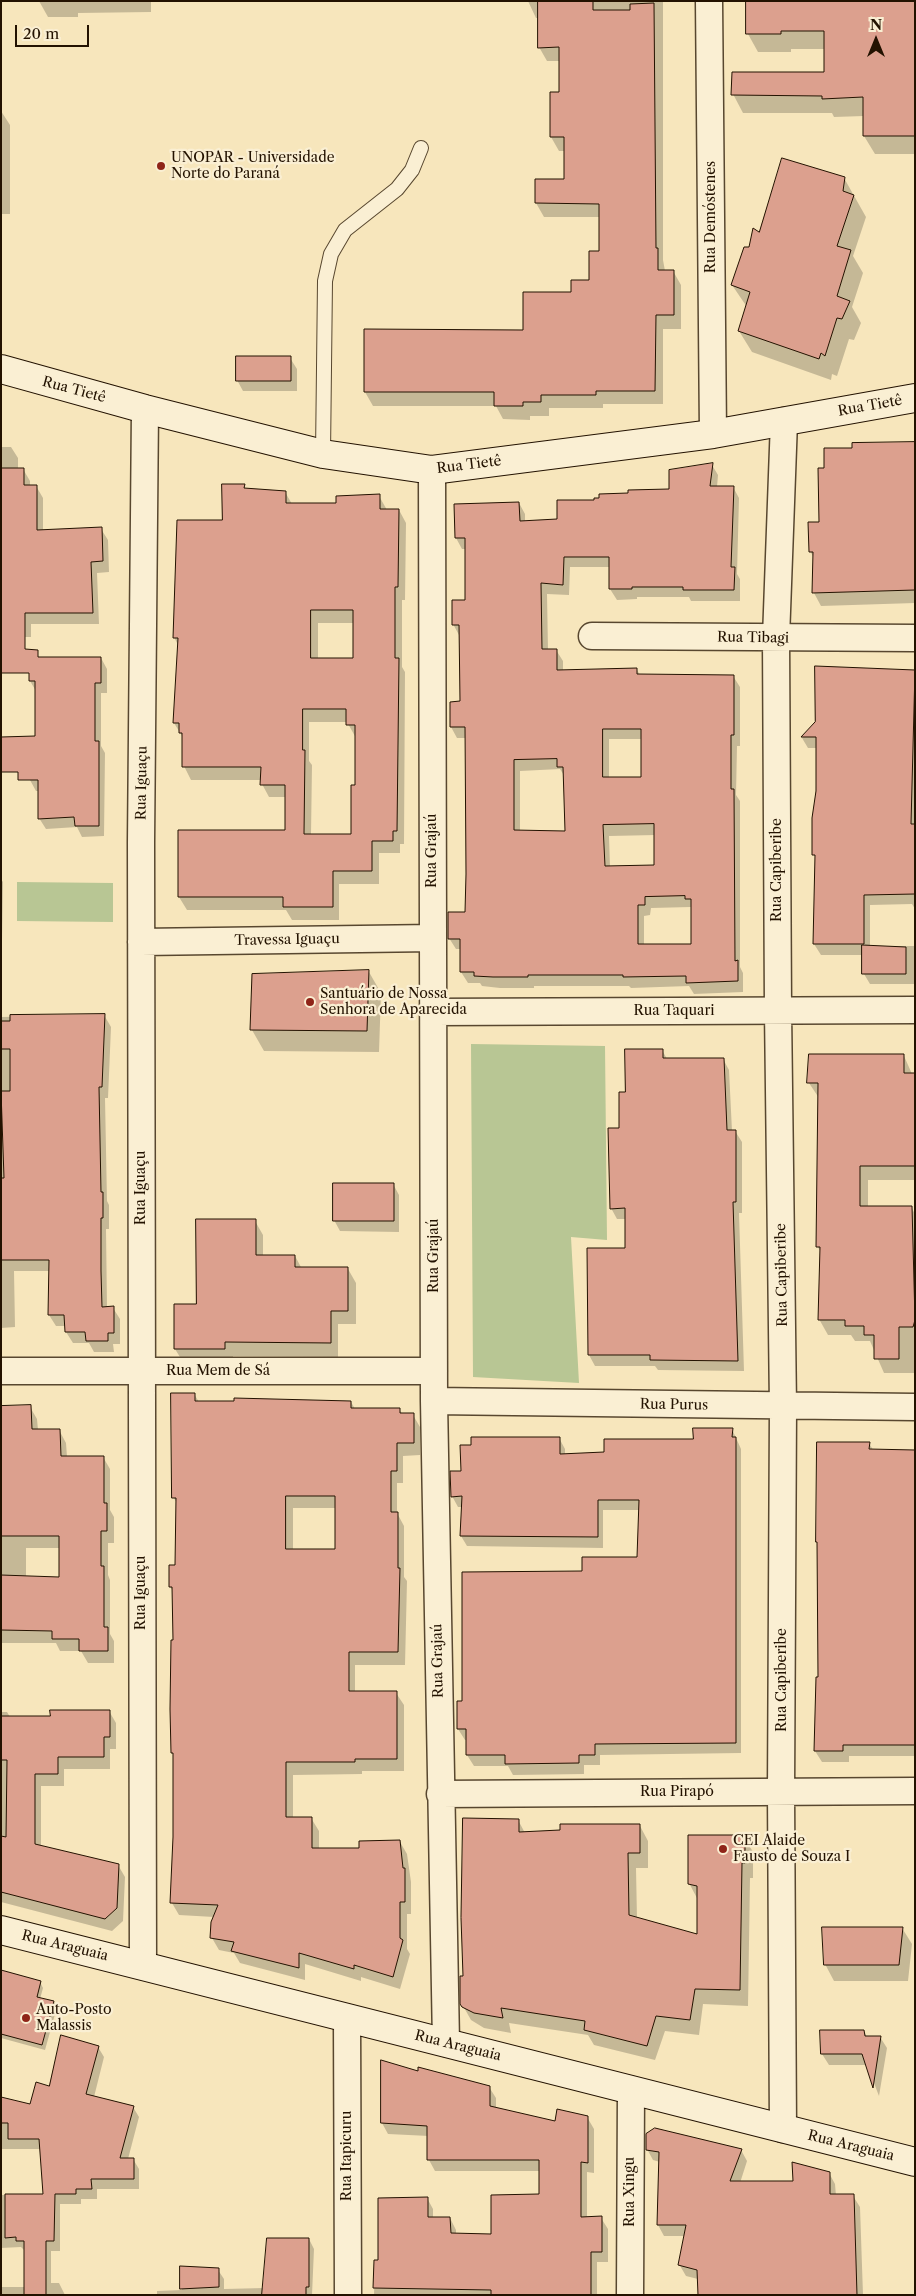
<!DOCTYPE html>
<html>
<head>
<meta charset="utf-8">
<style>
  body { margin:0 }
  #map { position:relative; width:916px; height:2296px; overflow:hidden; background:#f7e6bc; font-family:"Libre Caslon Text",serif }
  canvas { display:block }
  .frame { position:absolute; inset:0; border:2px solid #231200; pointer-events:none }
  .north { position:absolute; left:851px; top:15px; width:50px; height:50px; -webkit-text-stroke:4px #faefd3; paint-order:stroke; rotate:0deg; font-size:14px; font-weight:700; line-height:20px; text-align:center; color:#231200 }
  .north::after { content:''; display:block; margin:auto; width:18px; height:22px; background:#231200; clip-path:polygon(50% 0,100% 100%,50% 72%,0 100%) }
  .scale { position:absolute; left:15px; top:25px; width:74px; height:22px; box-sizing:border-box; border:2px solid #231200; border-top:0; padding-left:6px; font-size:15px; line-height:18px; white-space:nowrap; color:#231200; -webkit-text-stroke:4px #faefd3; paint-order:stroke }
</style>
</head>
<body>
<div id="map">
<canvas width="916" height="2296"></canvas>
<div class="frame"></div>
<div class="north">N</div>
<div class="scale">20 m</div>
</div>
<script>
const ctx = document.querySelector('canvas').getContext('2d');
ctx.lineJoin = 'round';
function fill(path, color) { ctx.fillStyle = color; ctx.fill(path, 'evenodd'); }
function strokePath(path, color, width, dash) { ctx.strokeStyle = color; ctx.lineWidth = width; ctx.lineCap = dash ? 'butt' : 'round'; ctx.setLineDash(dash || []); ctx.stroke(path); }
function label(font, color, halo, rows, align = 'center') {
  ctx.font = font + ' "Libre Caslon Text",serif'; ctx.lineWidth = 4.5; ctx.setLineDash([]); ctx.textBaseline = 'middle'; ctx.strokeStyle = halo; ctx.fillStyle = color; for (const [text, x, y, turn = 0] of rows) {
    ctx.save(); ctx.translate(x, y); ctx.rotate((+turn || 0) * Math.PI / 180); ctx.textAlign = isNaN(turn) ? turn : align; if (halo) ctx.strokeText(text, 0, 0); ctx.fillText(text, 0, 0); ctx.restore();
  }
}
const green = new Path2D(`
  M17,882l96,1v39l-96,-1z
  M471,1044l134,2 2,194 -36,-3 8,146 -106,-6z`);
const shadow = new Path2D(`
  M39,1h112v11l-73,1v4h-30z
  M528,1h135v259l2,11h8l8,14v44h-18v75h-60v4h-54v8h-19v4l-27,-1 -7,-13h-123l-8,-14 159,-61 67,-50 9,-28v-36h-56l-8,-14 29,-23v-29h-6l-8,-14v-44h9v-32h-13l-8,-14v-29h-3z
  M915,1v153h-40l-11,-18v-20l-30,1 -2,-4h-89l-10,-19 93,-20v-25h-35v3h-33l-10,-18z
  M1,111l9,14v89h-9z
  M844,178l22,39 -13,39 10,17 -11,34 9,16 -7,17 -5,-1 -12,37 -5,-2 -1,6 -79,-28 -13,-21 8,-24 -15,-22 27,-52z
  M290,358l7,11v22h-54l-6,-11z
  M915,443v160l-94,3 -7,-13v-35l-4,-7 10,-28 6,-53 28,-21z
  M1,447h10l7,11v11h5l7,12v5h6l7,12v33l58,-2 7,11 1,32 -12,1 2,51h-68v13h-30z
  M712,465l6,10 -1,12h16l6,11 -2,76 3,5v22h-49l-2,-4h-52v2l-20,1 -7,-11v-22h-40l-1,28 -22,-1 1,56h8l7,11v10l74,-1 3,5 93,1 7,11v59h-3l-1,49 4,6v166l3,6v19l-49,2 -5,-8 -58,2 -2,-2h-95v2h-34l-18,-2 -2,-3h-12l-7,-11v-23h-5l-7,-11 17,-25v-175h-9l-6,-11 11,-24 -3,-68 -6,-11 14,-23 -1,-52h-4l-6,-11 63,-35 6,11v8l33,-2 37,-19 35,-7 40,-4zM609,739h33v39h-33zM560,769l5,8 2,56 -47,-1v-61zM656,835v31l-46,1 -1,-31zM691,907l1,38h-48v-29l6,-1 1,-7z
  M244,486l2,3 39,3 7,12h45l42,-8 8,14h12l7,13 -1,77h-3v67l3,5 -1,172h-4v9h-21v31h-40v36h-47l-6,-10h-99l-8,-13 107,-65v-35h-17l-7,-13v-4h-71l-7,-14 -2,-30 -8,-13 4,-78 -4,-8 49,-116zM318,623h36v36h-36zM309,722h38l9,16v48l-4,49h-41l1,-70 -3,-4z
  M101,658l6,11v24h-6v53l4,7 -1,83 -22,1 -5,-10 -31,2 -7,-11v-27h-3l-6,-11 6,-43v-46l-6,-10z
  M915,671v238l-3,-5 -42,1v41h45v38h-45l-6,-10v-19h-43l-7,-11 2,-85 -2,-5 3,-106h-9l-6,-10 14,-15z
  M1,879l2,3 -2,116z
  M369,972l12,21 -2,59 -115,-1 -12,-21z
  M104,1015l7,12 -3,71h-3l2,103 2,4v24h-3l1,79h6l7,11v25h-7l1,8h-20l-5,-9h-16l-7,-11v-6h-10l-7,-11 1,-44h-36l1,56 -14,1v-311z
  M662,1050l5,9h56l6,11 3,61h3l7,11v71h-3l5,158 -86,-1 -3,-4h-60l-6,-11 37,-106v-30h-9l-6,-11 15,-114z
  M904,1056l8,18h3v106h-47v27h43l4,7v159h-31l-14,-32h-15l-4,-6h-23l-9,-16 2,-67 -4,-6 2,-148 -10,-15z
  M393,1184l6,11v37l-59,-1 -6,-11z
  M255,1221l8,14v21h32l7,13h46l8,14v41h-18v33l-105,-1v6h-50l-8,-13z
  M194,1394l5,8h152l4,7h44l4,6h10l7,12v28l-17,1v27h-6v30l7,13v51l3,4 -2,84h-50v28h41l8,12v66h-42v3l-69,1v43h18l8,13v18h41l40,-7 7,12 4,28v32h-4v35l3,5 -10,35 -39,-12v4l-56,-17v16l-65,-17 -6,-10 -15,-3 -7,-12 2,-21 -35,-2 -7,-12 3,-66v-80l-3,-4 2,-112v-49l-4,-5 6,-21 1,-63 -4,-6zM293,1508h43v43h-43z
  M30,1407l7,12 1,11h21l7,13 1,14h36l7,12v41l4,7v26h-6v32l2,5v54l4,7v22h-26l-7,-12h-21l-4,-8h-55v-235zM26,1548h34v31l-34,-2z
  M732,1429l9,20v304l-141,2v10h-16v9l-71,1 -5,-9h-34l-7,-11v-15h-2l-7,-11 5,-27 120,-129 55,-14 2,-49h-37v38l-136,-2 -6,-10 2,-29h-5l-6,-11 10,-23 97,-35 6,11v6l41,-2 82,-12z
  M869,1443l4,7 42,1v305h-66v6h-27l-7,-11 2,-73h2z
  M109,1711l7,12v26h-6v20h-46v17h-23v60l77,19 7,12 -2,44 -11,10 -111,-29v-190h6l3,5h42z
  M518,1820l7,13 115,-7 8,15v27h-12l1,51 61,16v-35l-9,-17 55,-46 9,15v26h-3l-2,128 -45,-2 -4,31 -34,-4 -10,29 -61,-15 -6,-10 -79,-12 2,10 -27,-5 -13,-8 -9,-16 2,-27z
  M902,1928l10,16 -4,37h-74l-9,-17z
  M1,1972l39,10 3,6 -3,11 14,3 3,5 -12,43 -44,-12z
  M864,2031l3,6h13l7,11 -8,48 -12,-31h-38l-7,-11z
  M98,2047l6,10 -10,40 39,10 6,10 -11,42h5l6,10v20h-42v10h-16v5h-21v47h-9v32h8l6,12h-64v-8h23l1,-36 -4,-4 -20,1v-65l1,12h42l-3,-46h-40v-51l30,8z
  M382,2061l37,12 70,14 7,11v11l60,13 31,-5 7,12v44l-7,-1v46h14l7,11v33h-11v33h-223l1,-34h5l47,-63 6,11v9h17l6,12v5h36l49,-39 -1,-25h-105l-6,-11v-24l-41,-2 -6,-11z
  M647,2149l94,1 6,11 -7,22 54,-1 35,-9 6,11 1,12h17l7,11 3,88h-164l-1,-16 -12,-3 -7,-12 6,-28h-21l-6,-11 2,-63 -7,-2z
  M309,2239l5,10 -2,46h-155v-4l25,-1v-22l36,2 6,9v10l40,-1z`);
const building = new Path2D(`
  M538,1h55v9h37v-6l24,-1 2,245h2v22h16v45h-18l-1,76h-59v4h-55v7h-18v4h-29v-14h-130v-63l159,1v-38h48v-12h18v-29h10v-47l-64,-1v-24h29v-42h-14v-45h9v-45l-21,1z
  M746,1h169v135h-52v-39l-41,2v-3l-91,-1 1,-23h92v-41h-43v3h-35z
  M782,158l63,19 -2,14 11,4 -17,51 14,4 -14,46 13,5 -8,18 -5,-1 -12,38 -4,-3 -2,6 -81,-28 12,-39 -19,-7 13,-38h5l4,-19 6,4z
  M236,356h55v25h-55z
  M915,442v148l-103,3 1,-41h-4l-1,-30h11l-1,-54h6v-20h28v-5z
  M713,463l-3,23h24l-3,81h4l-1,23h-51v-3h-51v2h-23v-32h-45l-1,28 -22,-2 1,66h15v21l80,-2v6l97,1v60h-3v54h3l1,172 3,-1v21l-52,2v-7l-63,1v-2h-95v2h-35l-19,-1v-4h-14v-33h-12v-27h17l1,-38 -1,-147h-15v-25l10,-1 -1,-76h-7v-25h13v-62h-10l-1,-34 65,-2 1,19 37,-2v-19h37v-2h5v-4l29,-1v-3l41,-1v-19zM603,729h38v48h-38zM557,759v8h6l2,64 -51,-1v-70zM654,824v41l-49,1 -2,-41zM685,896v3h6v45h-53v-39h7v-8z
  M1,468h23v17h13v45l65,-3 1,34 -12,1 2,51h-68v36l13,1v7h63v26h-6v58h4v85h-24l-1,-9 -36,2v-39h-20v-8h-17v-35l34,-1v-55h-6v-8h-28z
  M222,484h23l-1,4 42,3v12h50v-7l44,-2v15h19l-1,78h-3v71h4l-2,173h-4v10h-21v30h-39v36h-50v-10h-105v-67h107v-45h-25l1,-18h-79v-34h-3v-10h-6l5,-85h-5l4,-118h45zM311,610h42v48h-42zM303,709h43v16h9v60h-4v49h-47l1,-84h-2z
  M815,666l100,4 -4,154h4v70l-51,1v49h-51l2,-89h-3v-37l4,-27v-54h-15l14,-15z
  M862,945l44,2v27h-44z
  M369,970l-2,61 -117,-1 2,-56z
  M105,1014l-3,73h-3l2,105h2v26h-2v53l1,36 12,-1v27h-6v8h-22l-1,-9h-20l-1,-17h-16l1,-55h-48v-82h3l-3,-87h9v-42h-9v-28h9v-6z
  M625,1049h38v9h61l3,72h9v72h-3l5,159 -88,-1v-5h-62l-1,-107h38v-40l-15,1 -2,-81h11v-36h6z
  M809,1054h95v19h11v93h-55v40h52l3,114 -2,7h-14v32h-25v-24h-10v-9h-19v-6h-27l2,-73h-4l2,-164h-11z
  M333,1183h61v38h-61z
  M196,1219h60v36h39v12h53v44h-17v32l-106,-1v7h-51v-45h22z
  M171,1393h24v8h39v-3l117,3v7h49v5h14v30h-17v28h-6v41h7v56h2l-2,84h-49v39h48v68h-42v3h-69v55h26v31h47v-7l41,-1 3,28h2v34h-5v36l3,2 -10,37 -39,-12v4l-55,-16v15l-68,-17 3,-9 -24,-4 1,-16 7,-17 -48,-2 3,-66v-84h-2l-1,-44 1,-69h2l-1,-53h-3v-22h6l1,-67h-4zM286,1496h49v53h-49z
  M31,1405l1,24h28l1,27h43v47h3v28h-6v35h3v61h4v24h-29v-12h-27v-8l-51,-1v-55l58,2v-41h-58v-130z
  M693,1428h40l-1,9h4v306l-141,1v11h-16v8l-74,1v-9h-39v-26h-9v-28h5v-129l120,-1v-14h55l2,-57h-41v37l-138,-1 2,-40 -11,1 -1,-26h11l-1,-26h11v-8h89v17l44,-2v-13h89z
  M817,1442h53l-1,7 46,1v295h-72v6h-29l2,-74h2l-1,-135h-1z
  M50,1710h60v27h-6v20h-46v17h-23v70l84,20 -2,44 -12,11 -104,-27v-56l5,1 1,-77h-6v-44h49z
  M463,1818l56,1v13l41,-2v-6h80v29h-12l1,62 68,19v-48l-9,-2v-49h57v28h-3l-2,127 -45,-1 -5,31 -34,-4 -9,30 -63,-16 1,-9 -84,-13 2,10 -29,-5 -12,-6 -2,-3v-28h3l-2,-58z
  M822,1927h81l-4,38h-75z
  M1,1970l40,11 -4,16 17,4 -12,44 -41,-11z
  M820,2030h44l1,6h16l-8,52 -11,-34h-41z
  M61,2035l38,11 -13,48 48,12 -14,52h14v21h-43l1,10h-16v5h-21l-1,47h-8v54h-22v-54h-8v-4l-11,1v-44h38l-4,-55h-31v-16h-7v-26l29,7 6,-22 13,4z
  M381,2060l37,11v-4l72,19v20l65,15 2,-12 31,7v47l-7,-1v55l21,-1v36h-11v43h-100v-5l-118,-2 1,-28h4v-62l50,-1v20h22l1,16 40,1v-39l48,-1v-34h-112v-34l-46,-3z
  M655,2128l87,21 -12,32h63l-1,-19 38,10v22h24l3,101h-159l-1,-25 -19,-5 8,-40h-29l2,-73 -13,-2v-16z
  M267,2238h42v49h-3v8h-44z
  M180,2266l39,2v19l-39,2z`);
const lane = new Path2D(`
  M323,454l2,-173 6,-27 14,-24 52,-41 15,-19 9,-22`);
const street = new Path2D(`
  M709,1l4,433
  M432,470l2,931 12,642
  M592,636l323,2
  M141,942l292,-4
  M433,1012l482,-2
  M1,1371h433
  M434,1401l481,6
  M440,1794l475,-3
  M143,1966l-2,-1124 4,-433
  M347,2018l1,277
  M783,2129l-2,-337 2,-385 -5,-397 -2,-372 8,-217
  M630,2295l1,-205`);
const secondary = new Path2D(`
  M1,369l144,40 178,45 109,16 281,-36 202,-36
  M1,1930l914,232`);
const markers = [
  [161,166,5,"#8f2418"],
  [310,1002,5,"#8f2418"],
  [723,1849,5,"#8f2418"],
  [26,2018,5,"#8f2418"]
];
const poiNames = [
  ["UNOPAR - Universidade",171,158],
  ["Norte do Paraná",171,174],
  ["Santuário de Nossa",320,994],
  ["Senhora de Aparecida",320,1010],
  ["CEI Alaide",733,1841],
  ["Fausto de Souza I",733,1857],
  ["Auto-Posto",36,2010],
  ["Malassis",36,2026]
];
const streetNames = [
  ["Rua Demóstenes",711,217,-90],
  ["Rua Tietê",74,390,15],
  ["Rua Tietê",870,406,-10],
  ["Rua Tietê",469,465,-7],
  ["Rua Tibagi",753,638,1],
  ["Rua Iguaçu",142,783,-89],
  ["Rua Grajaú",432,851,-90],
  ["Rua Capiberibe",777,870,-90],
  ["Travessa Iguaçu",287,940,-1],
  ["Rua Taquari",674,1011],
  ["Rua Iguaçu",141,1188,-90],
  ["Rua Grajaú",434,1256,-90],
  ["Rua Capiberibe",782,1275,-91],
  ["Rua Mem de Sá",218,1371],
  ["Rua Purus",674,1405,1],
  ["Rua Iguaçu",141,1593,-90],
  ["Rua Grajaú",438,1661,-91],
  ["Rua Capiberibe",782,1680,-90],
  ["Rua Pirapó",677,1792],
  ["Rua Araguaia",65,1946,14],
  ["Rua Araguaia",458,2046,14],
  ["Rua Araguaia",851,2146,14],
  ["Rua Itapicuru",347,2156,-90],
  ["Rua Xingu",630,2192,-90]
];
fill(green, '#b8c694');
fill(shadow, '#0003');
fill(building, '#dca08e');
strokePath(building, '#231200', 1);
strokePath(lane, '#58472f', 16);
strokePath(street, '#58472f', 29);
strokePath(secondary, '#231200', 30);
strokePath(lane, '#faefd3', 14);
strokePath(street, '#faefd3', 26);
strokePath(secondary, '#faefd3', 28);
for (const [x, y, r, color] of markers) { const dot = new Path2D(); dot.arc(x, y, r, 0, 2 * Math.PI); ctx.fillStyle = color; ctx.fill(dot); strokePath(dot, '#faefd3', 2); }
label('14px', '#231200', '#faefd3', poiNames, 'left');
label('14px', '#231200', '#faefd3', streetNames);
</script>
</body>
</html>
